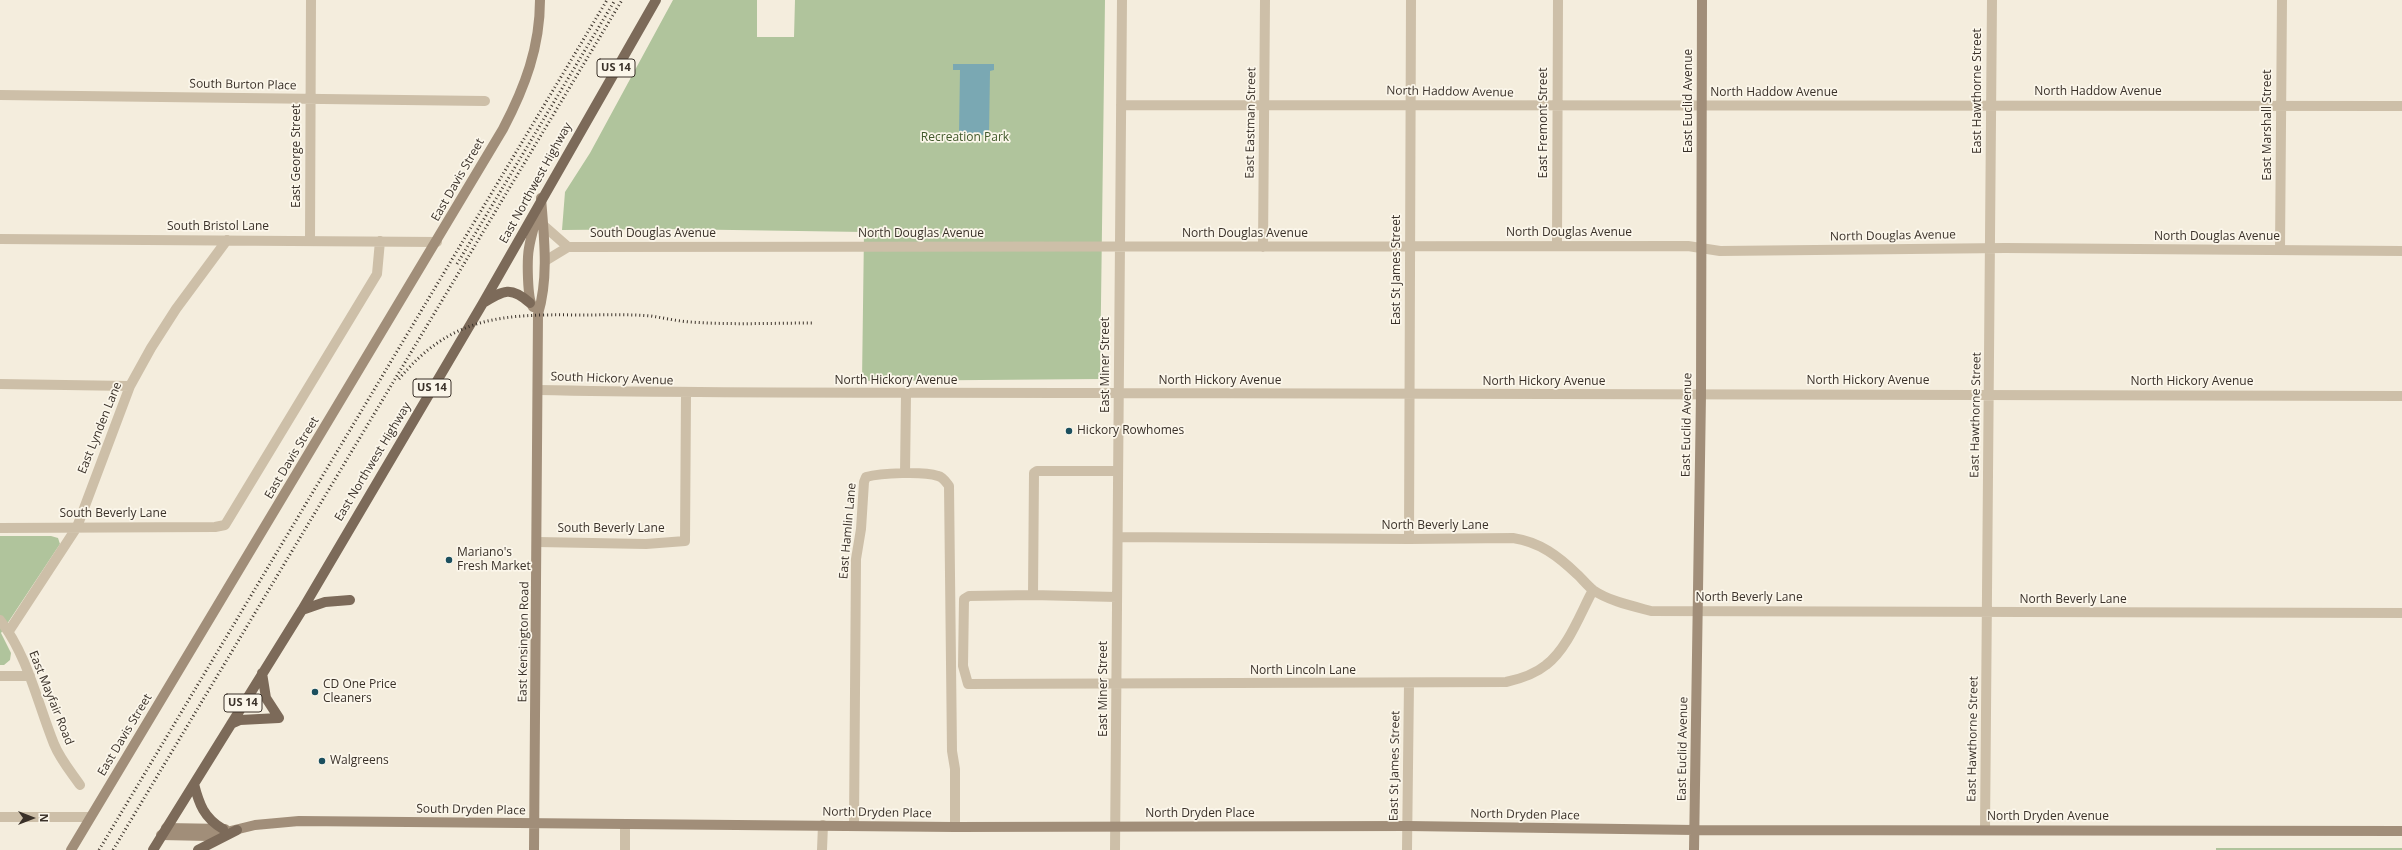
<!DOCTYPE html>
<html>
<head>
<meta charset="utf-8">
<style>
  body { margin:0 }
  #map { position:relative; width:2402px; height:850px; overflow:hidden; background:#f4eddd; font-family:"Open Sans",sans-serif }
  canvas { display:block }
  .north { position:absolute; left:12px; top:798px; width:40px; height:40px; -webkit-text-stroke:3px #fbf6ea; paint-order:stroke; rotate:90deg; font-size:11px; font-weight:700; line-height:16px; text-align:center; color:#3a3129 }
  .north::after { content:''; display:block; margin:auto; width:14px; height:18px; background:#3a3129; clip-path:polygon(50% 0,100% 100%,50% 72%,0 100%) }
</style>
</head>
<body>
<div id="map">
<canvas width="2402" height="850"></canvas>
<div class="north">N</div>
</div>
<script>
const ctx = document.querySelector('canvas').getContext('2d');
ctx.lineJoin = 'round';
function fill(path, color) { ctx.fillStyle = color; ctx.fill(path, 'evenodd'); }
function strokePath(path, color, width, dash) { ctx.strokeStyle = color; ctx.lineWidth = width; ctx.lineCap = dash ? 'butt' : 'round'; ctx.setLineDash(dash || []); ctx.stroke(path); }
function label(font, color, halo, rows, align = 'center') {
  ctx.font = font + ' "Open Sans",sans-serif'; ctx.lineWidth = 3.5; ctx.setLineDash([]); ctx.textBaseline = 'middle'; ctx.strokeStyle = halo; ctx.fillStyle = color; for (const [text, x, y, turn = 0] of rows) {
    ctx.save(); ctx.translate(x, y); ctx.rotate((+turn || 0) * Math.PI / 180); ctx.textAlign = isNaN(turn) ? turn : align; if (halo) ctx.strokeText(text, 0, 0); ctx.fillText(text, 0, 0); ctx.restore();
  }
}
const green = new Path2D(`
  M673,0h84v37h37l1,-37h310l-5,379 -238,2 2,-149 -196,-3 -106,1 3,-38 25,-39z
  M0,536h51l7,2 2,6 -59,89 10,20 -1,7 -6,5h-4z
  M2216,848h186v2h-186z`);
const water = new Path2D(`
  M953,64h41v6l-4,1 -1,64h-30l1,-65h-7z`);
const street = new Path2D(`
  M0,95l485,6
  M1121,105l1281,1
  M543,225l25,22 -23,14
  M0,239l437,3
  M310,241l1,-241
  M1557,246l1,-246
  M568,247l1120,-1 32,5 285,-3 397,3
  M1263,247l2,-247
  M2280,250l2,-250
  M0,384l130,2
  M538,390c193,4 387,2 581,3 427,3 855,0 1283,3
  M1118,471h-81l-3,2 -1,122 -64,1 -5,3 -1,67 5,18 538,-2c14,-3 29,-8 40,-17 22,-17 34,-51 47,-75
  M905,473l1,-79
  M0,528l215,-1 10,-2 152,-251 3,-33
  M1118,537l291,2 104,-1c27,4 45,18 65,37 5,5 10,11 15,15 16,11 39,16 58,21l751,2
  M1409,539l2,-539
  M538,542l108,2 39,-3 1,-147
  M1032,595l85,2
  M0,620c28,36 37,82 54,124 6,15 17,28 26,41
  M9,631l68,-104 53,-141 21,-38 25,-39 51,-69
  M0,676h30
  M0,817h90
  M625,825v25
  M854,825l2,-266 5,-30 3,-47 2,-5c15,-4 57,-6 72,-1 5,1 8,6 11,10l3,265 3,18v58
  M1985,830l7,-830
  M822,850l1,-25
  M1115,850l7,-850
  M1407,850l2,-167`);
const secondary = new Path2D(`
  M533,307c-6,-8 -6,-48 -4,-59 2,-13 7,-27 10,-40
  M166,828l59,1
  M161,835l49,1 45,-11 44,-4 656,6 453,-1 286,4 708,1
  M71,850l432,-721c22,-42 37,-82 37,-129
  M534,850l4,-536c11,-37 6,-77 3,-116
  M1694,850l7,-455 1,-395`);
const primary = new Path2D(`
  M483,303c21,-13 28,-17 47,0
  M302,610l23,-8 25,-2
  M262,673l4,25 13,20
  M231,724l9,-4 39,-2
  M194,784c5,20 10,34 29,45
  M153,850l149,-240 181,-307 173,-303
  M198,850l39,-20`);
const rail = new Path2D(`
  M457,264l158,-264
  M399,379c52,-63 104,-65 180,-64 24,0 48,-1 72,1 13,2 26,5 39,6 41,3 83,1 124,1
  M99,850l508,-850
  M113,850l509,-850`);
const markers = [
  [1069,431,4,"#1b4f5e"],
  [449,560,4,"#1b4f5e"],
  [315,692,4,"#1b4f5e"],
  [322,761,4,"#1b4f5e"]
];
const shields = [
  [616,68,38],
  [432,388,38],
  [243,703,38]
];
const shieldNames = [
  ["US 14",616,68],
  ["US 14",432,388],
  ["US 14",243,703]
];
const streetNames = [
  ["South Burton Place",243,85,1],
  ["East Hawthorne Street",1978,91,-90],
  ["North Haddow Avenue",1450,92,1],
  ["North Haddow Avenue",2098,92],
  ["North Haddow Avenue",1774,93],
  ["East Euclid Avenue",1689,101,-90],
  ["East Eastman Street",1251,123,-89],
  ["East Fremont Street",1544,123,-90],
  ["East Marshall Street",2268,125,-90],
  ["East George Street",297,156,-90],
  ["East Davis Street",458,180,-60],
  ["East Northwest Highway",536,183,-61],
  ["South Bristol Lane",218,227],
  ["North Douglas Avenue",1569,233],
  ["South Douglas Avenue",653,234],
  ["North Douglas Avenue",921,234],
  ["North Douglas Avenue",1245,234],
  ["North Douglas Avenue",1893,236,-1],
  ["North Douglas Avenue",2217,237],
  ["East St James Street",1397,270,-90],
  ["East Miner Street",1106,365,-90],
  ["South Hickory Avenue",612,379,2],
  ["North Hickory Avenue",896,381],
  ["North Hickory Avenue",1220,381],
  ["North Hickory Avenue",1868,381],
  ["North Hickory Avenue",1544,382],
  ["North Hickory Avenue",2192,382],
  ["East Hawthorne Street",1976,415,-89],
  ["East Euclid Avenue",1687,425,-89],
  ["East Lynden Lane",100,428,-68],
  ["East Davis Street",292,458,-59],
  ["East Northwest Highway",373,462,-59],
  ["South Beverly Lane",113,514],
  ["North Beverly Lane",1435,526],
  ["South Beverly Lane",611,529],
  ["East Hamlin Lane",848,531,-85],
  ["North Beverly Lane",1749,598],
  ["North Beverly Lane",2073,600],
  ["East Kensington Road",524,642,-89],
  ["North Lincoln Lane",1303,671],
  ["East Miner Street",1104,689,-90],
  ["East Mayfair Road",51,698,68],
  ["East Davis Street",125,735,-59],
  ["East Hawthorne Street",1973,739,-89],
  ["East Euclid Avenue",1683,749,-89],
  ["East St James Street",1395,766,-89],
  ["South Dryden Place",471,810,1],
  ["North Dryden Place",877,813,1],
  ["North Dryden Place",1200,814],
  ["North Dryden Place",1525,815,1],
  ["North Dryden Avenue",2048,817]
];
const parkNames = [
  ["Recreation Park",965,138]
];
const poiNames = [
  ["Hickory Rowhomes",1077,431],
  ["Mariano's",457,553],
  ["Fresh Market",457,567],
  ["CD One Price",323,685],
  ["Cleaners",323,699],
  ["Walgreens",330,761]
];
fill(green, '#b0c49c');
fill(water, '#7aa8b3');
strokePath(street, '#cdbfa8', 10);
strokePath(secondary, '#a18e79', 10);
strokePath(primary, '#7c6a59', 10);
strokePath(rail, '#3a3129', 3, [1, 3]);
for (const [x, y, r, color] of markers) { const dot = new Path2D(); dot.arc(x, y, r, 0, 2 * Math.PI); ctx.fillStyle = color; ctx.fill(dot); strokePath(dot, '#fbf6ea', 1.5); }
for (const [x, y, w] of shields) { const box = new Path2D(); box.roundRect(x - w / 2, y - 9, w, 18, 3); ctx.fillStyle = '#fbf6ea'; ctx.fill(box); strokePath(box, '#3a3129', 1); }
label('bold 11px', '#3a3129', null, shieldNames);
label('12px', '#3a3129', '#fbf6ea', streetNames);
label('12px', '#41592b', '#fbf6ea', parkNames);
label('12px', '#3a3129', '#fbf6ea', poiNames, 'left');
</script>
</body>
</html>
